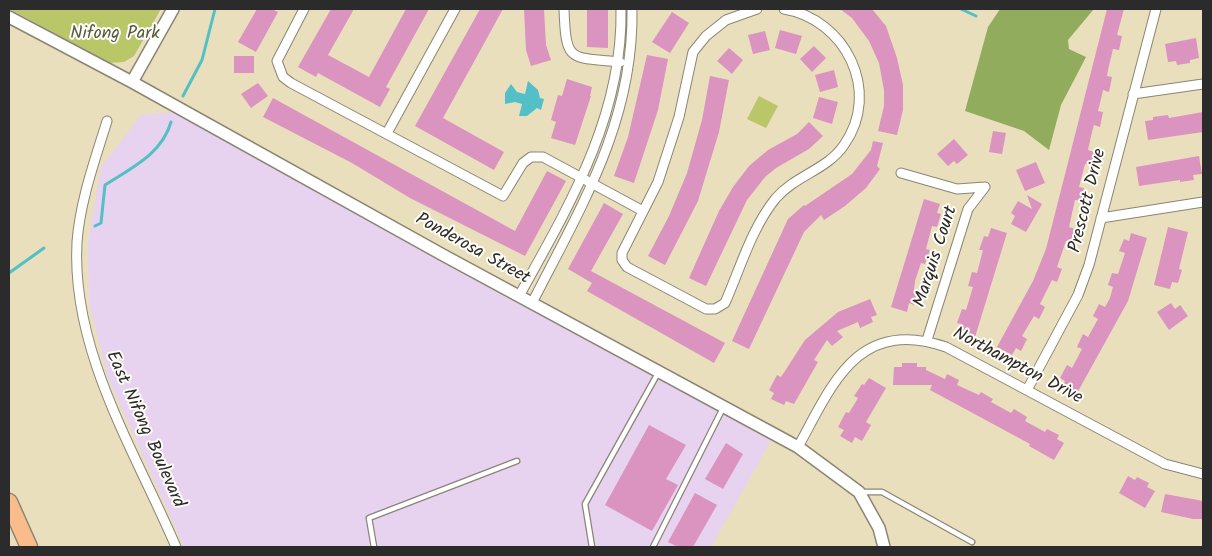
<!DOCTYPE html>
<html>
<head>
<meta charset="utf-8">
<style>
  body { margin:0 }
  #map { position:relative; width:1212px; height:556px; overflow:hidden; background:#e9dfbc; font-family:Kalam,sans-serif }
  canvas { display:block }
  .frame { position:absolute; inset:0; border:10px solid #2b2b2b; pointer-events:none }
</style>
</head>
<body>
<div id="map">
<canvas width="1212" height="556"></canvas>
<div class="frame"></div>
</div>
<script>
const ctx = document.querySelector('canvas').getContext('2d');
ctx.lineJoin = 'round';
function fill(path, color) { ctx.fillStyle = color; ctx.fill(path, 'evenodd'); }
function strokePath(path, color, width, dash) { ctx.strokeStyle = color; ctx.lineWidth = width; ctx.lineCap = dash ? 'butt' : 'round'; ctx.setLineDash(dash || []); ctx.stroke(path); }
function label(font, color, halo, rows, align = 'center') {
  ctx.font = font + ' Kalam,sans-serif'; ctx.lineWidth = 4; ctx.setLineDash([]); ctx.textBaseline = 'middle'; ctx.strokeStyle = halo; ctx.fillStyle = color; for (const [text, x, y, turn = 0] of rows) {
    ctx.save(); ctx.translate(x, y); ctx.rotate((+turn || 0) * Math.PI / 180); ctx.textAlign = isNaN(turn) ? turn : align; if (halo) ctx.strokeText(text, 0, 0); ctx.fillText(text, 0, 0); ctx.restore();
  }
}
const built = new Path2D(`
  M187,111l589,321 -65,115h-527l-76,-169 -19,-75 -1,-61 13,-75 40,-52z`);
const green = new Path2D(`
  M10,9h151l-27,47 -10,6 -15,1z
  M759,96l19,10 -12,22 -19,-9z`);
const forest = new Path2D(`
  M1000,9h94l-26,31 1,9 17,8 -25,48 -12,45 -25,-19 -59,-20 23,-84z`);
const water = new Path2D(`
  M528,81l10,9 2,8 4,1 -3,11 -4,-2 -10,8h-8l3,-12 -7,-2 -10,2v-11l6,-9 6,8 8,2z`);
const stream = new Path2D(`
  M961,9l15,7
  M183,96l19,-36 13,-51
  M95,226l6,-3 4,-38c26,-17 57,-31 66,-63
  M9,273l35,-25`);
const building = new Path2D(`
  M257,9h15l6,3 -22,40 -18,-10z
  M331,9h23l-26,46 41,22 37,-68h23l-43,78 4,2 -10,18 -62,-34 -2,4 -18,-10z
  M480,9h23l-60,109 61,34 -10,18 -79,-44z
  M524,9h20l2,36 5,15 -20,6 -5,-16z
  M587,9h21v39l-21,-1z
  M840,9h32l14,17 11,32 6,27v25l-6,25 -19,-4 6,-25v-16l-5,-27 -10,-22 -17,-23z
  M1107,9h17l-7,26 5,1 -3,14 -6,-1 -5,21 -1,6 5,1 -3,15 -6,-2 -2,9 -3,12 5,1 -3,15 -6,-2 -2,7 -4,18 6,2 -3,13 -6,-1 -6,23 5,1 -3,13 -6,-1 -6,27 6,2 -4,13 -5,-1 -9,26 5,2 -5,13 -5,-2 -12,24 5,3 -6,12 -5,-3 -12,20 5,3 -6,12 -5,-3 -4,7 -15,-8 36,-66 13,-32z
  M672,12l17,11 -19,30 -18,-11z
  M780,30l22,6 -6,18 -21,-6z
  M765,31l5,19 -17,4 -5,-19z
  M1196,38l3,20 -9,2v3l-13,2 -1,-4 -8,1 -3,-18z
  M814,46l12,12 -14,14 -12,-13z
  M729,48l14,12 -11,14 -15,-13z
  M647,55l21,4 -10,51 -24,73 -20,-7 14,-39z
  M234,56h20v17h-20z
  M834,70l4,17 -18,5 -5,-17z
  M710,76l19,4 -10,52 -21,69 -33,64 -17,-9 21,-40 18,-43 15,-53z
  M567,79l25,8 -2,9h1l-16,49 -24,-7 5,-16 -5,-2 7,-25 4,1z
  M258,83l10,13 -17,12 -10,-14z
  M819,97l19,5 -6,22 -19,-6z
  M273,98l242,133 32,-60 19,10 -41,75 -115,-58 -58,-35 -89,-46z
  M1203,112v20l-55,8 -3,-19 8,-1v-3l15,-2 1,3z
  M809,122l14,14 -14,13 -33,19 -11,9 -18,23 -41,86 -17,-8 30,-67 14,-24 16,-21 19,-16 29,-16z
  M993,131l13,2 -4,21 -13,-2z
  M954,139l14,16 -11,9 -3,-3 -6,5 -11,-12z
  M873,141l10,2 -6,23 3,3 -14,19 -21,18 -21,14 -3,-5 -17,17 -55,117 -17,-8 56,-122 16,-14 1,1 47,-32 19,-24z
  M1199,156l3,18 -9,1 1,5 -14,2v-2l-41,6 -3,-19z
  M1036,162l9,21 -20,8 -9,-21z
  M1027,195l15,9 -16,28 -15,-8 4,-8 -4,-3 7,-12 14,8z
  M924,199l16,5 -3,9 4,1 -4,13 -5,-1 -6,23 4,1 -5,14 -4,-1 -6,18 -1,9 4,1 -4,14 -5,-2 -2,9 -16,-5z
  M604,203l19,11 -32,57 134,72 -11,20 -127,-72 5,-8 -24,-14z
  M1168,227l20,5 -9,37 3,1 -4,13 -6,-1 -2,7 -16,-4z
  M991,228l16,5 -32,104 -16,-5 2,-8 -4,-1 5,-14 4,1 7,-23 -5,-1 4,-14 5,1 6,-23h-4l5,-14 4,1z
  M1131,233l16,5 -19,63 -52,94 -14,-8 3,-6 -5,-3 7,-13 5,3 10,-19 -5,-2 6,-13 5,3 10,-18 -5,-3 6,-12 6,3 5,-9 3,-11 -5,-2 4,-12 6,1 7,-21 -6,-2 5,-12 5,2z
  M870,299l7,16 -6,2 2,5 -13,6 -2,-6 -21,9 6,6 -11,9 -5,-6 -13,20 4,2 -24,42 -8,-3 -2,4 -13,-6 3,-6 -5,-3 8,-15 4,2 24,-37 33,-28z
  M1171,303l4,6 5,-4 8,11 -19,14 -12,-18z
  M902,363h15v4h9v3l19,9 2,-5 12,6 -2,5 22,10 2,-3 12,7 -2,3 20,11 3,-4 13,8 -2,4 20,11 2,-3 12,6 -2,4 7,4 -10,17 -25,-14 1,-2 -100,-54 2,-5h-39l1,-18h8z
  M869,378l17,10 -20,34 5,3 -9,16 -7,-4 -3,6 -12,-7 4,-6 -6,-3 8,-15 3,1 9,-15 -4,-2 8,-12 2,1z
  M649,425l37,20 -20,34 12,6 -26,46 -47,-26z
  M726,443l17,11 -20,35 -18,-10z
  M1128,476l7,4 2,-3 12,6 -2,4 8,4 -10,17 -26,-15z
  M695,493l22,12 -24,42h-15l-10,-5z
  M1165,494l38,7v18h-10l-32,-7z`);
const service = new Path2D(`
  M861,492h21l90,50
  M374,547l-5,-29 148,-57
  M592,547l-7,-43 73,-131
  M653,547l70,-139`);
const minor = new Path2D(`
  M304,9l-27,52 6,16 8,6 212,113 20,-33 8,-6h12l100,54
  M564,9c2,54 5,48 56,53
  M757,9l-31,11 -20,16 -13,16 -14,65 -21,65 -36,71v7l5,7 79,42h9l10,-6c15,-34 27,-76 51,-105 20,-23 51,-28 68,-53 38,-54 1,-126 -60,-136
  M1133,94l70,-10
  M107,121c-12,39 -27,80 -30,121 -6,109 58,209 99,305
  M387,133l68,-124
  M901,173l56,16 28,-2
  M1101,218l102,-16
  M519,296c50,-90 104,-180 102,-287
  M532,303c49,-96 102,-182 100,-294
  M927,340l41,-131 17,-22
  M1027,390l51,-95 11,-30 67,-256
  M798,447c35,-64 60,-130 148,-100l219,117 38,10`);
const tertiary = new Path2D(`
  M9,17l123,65 311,173 355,192 61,45 20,36 5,19
  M132,82l41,-73`);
const motorway = new Path2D(`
  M9,502l20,45`);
const parkNames = [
  ["Nifong Park",115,35]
];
const streetNames = [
  ["Prescott Drive",1089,201,-76],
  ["Ponderosa Street",472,250,29],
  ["Marquis Court",937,257,-72],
  ["Northampton Drive",1017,367,28],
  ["East Nifong Boulevard",144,430,66]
];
fill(built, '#e7d2ef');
fill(green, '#b9c769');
fill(forest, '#92ac5d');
fill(water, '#52c0c6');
strokePath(stream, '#52c0c6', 3);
fill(building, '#da94bf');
strokePath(service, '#8a8574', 7);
strokePath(minor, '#8a8574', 11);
strokePath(tertiary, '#8a8574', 14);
strokePath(motorway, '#8a8574', 19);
strokePath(service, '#fff', 4.5);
strokePath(minor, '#fff', 9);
strokePath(tertiary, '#fff', 11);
strokePath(motorway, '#f9bc8a', 16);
label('18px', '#565a3e', '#fdfcf7', parkNames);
label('18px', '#2b2b2b', '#fdfcf7', streetNames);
</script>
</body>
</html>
